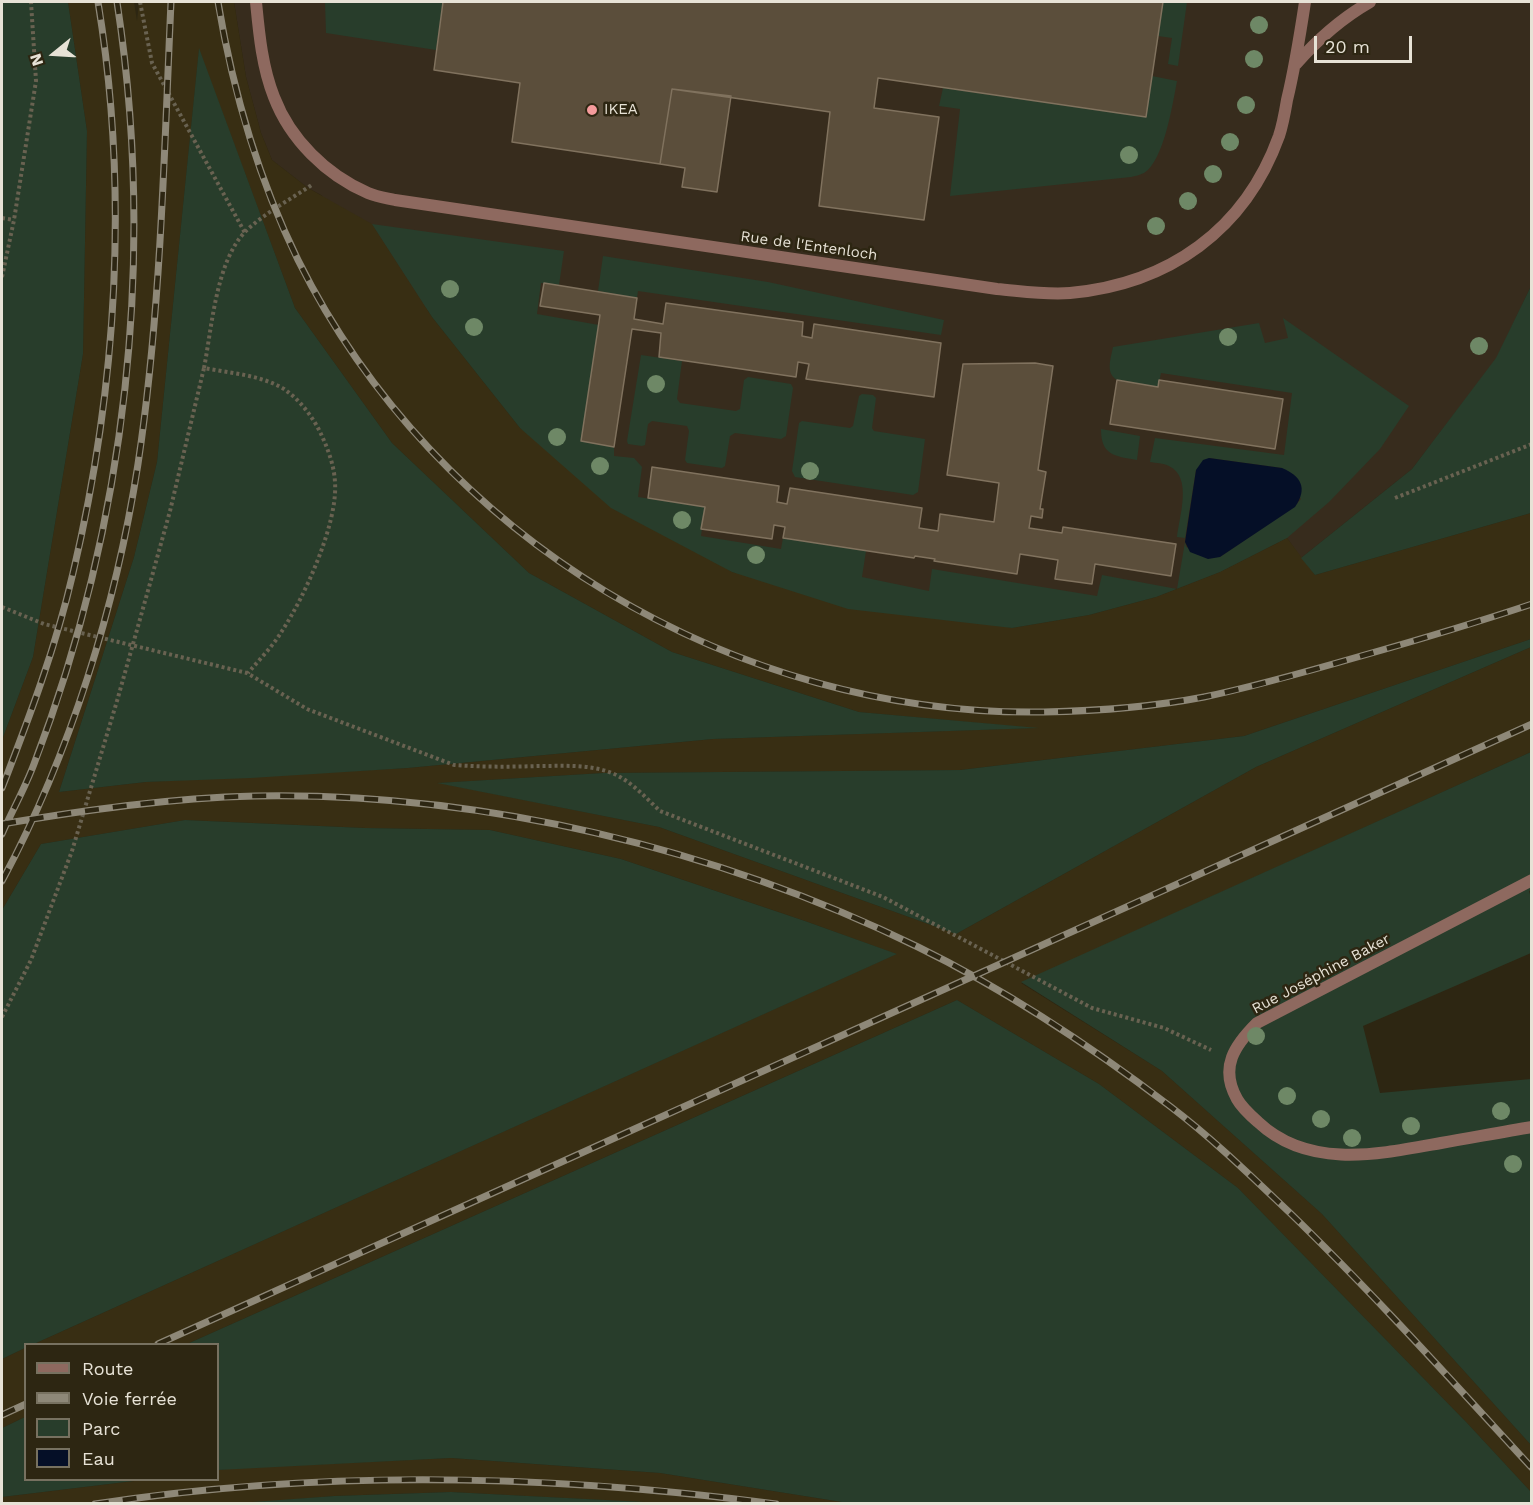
<!DOCTYPE html>
<html>
<head>
<meta charset="utf-8">
<style>
  body { margin:0 }
  #map { position:relative; width:1533px; height:1505px; overflow:hidden; background:#2d2612; font-family:"Work Sans",sans-serif }
  canvas { display:block }
  .frame { position:absolute; inset:0; border:3px solid #e7e2d6; pointer-events:none }
  .legend { position:absolute; left:24px; top:1343px; width:195px; height:138px; box-sizing:border-box; background:#2d2612; border:2px solid #777160; margin:0; padding:8px 10px; list-style:none; font-size:18px; color:#e7e2d6 }
  .legend li { display:flex; align-items:center; gap:12px; height:30px }
  .legend b { width:30px; border:2px solid #777160 }
  .north { position:absolute; left:24px; top:24px; width:60px; height:60px; -webkit-text-stroke:4px #2d2612; paint-order:stroke; rotate:252deg; font-size:16px; font-weight:700; line-height:24px; text-align:center; color:#e7e2d6 }
  .north::after { content:''; display:block; margin:auto; width:21px; height:27px; background:#e7e2d6; clip-path:polygon(50% 0,100% 100%,50% 72%,0 100%) }
  .scale { position:absolute; left:1314px; top:36px; width:98px; height:27px; box-sizing:border-box; border:3px solid #e7e2d6; border-top:0; padding-left:8px; font-size:18px; line-height:21px; white-space:nowrap; color:#e7e2d6; -webkit-text-stroke:4px #2d2612; paint-order:stroke }
</style>
</head>
<body>
<div id="map">
<canvas width="1533" height="1505"></canvas>
<div class="frame"></div>
<ul class="legend">
<li><b style="height:8px;background:#8e695f"></b>Route</li>
<li><b style="height:8px;background:#8e8878"></b>Voie ferrée</li>
<li><b style="height:16px;background:#283d2b"></b>Parc</li>
<li><b style="height:16px;background:#050f27"></b>Eau</li>
</ul>
<div class="north">N</div>
<div class="scale">20 m</div>
</div>
<script>
const ctx = document.querySelector('canvas').getContext('2d');
ctx.lineJoin = 'round';
function fill(path, color) { ctx.fillStyle = color; ctx.fill(path, 'evenodd'); }
function strokePath(path, color, width, dash) { ctx.strokeStyle = color; ctx.lineWidth = width; ctx.lineCap = dash ? 'butt' : 'round'; ctx.setLineDash(dash || []); ctx.stroke(path); }
function label(font, color, halo, rows, align = 'center') {
  ctx.font = font + ' "Work Sans",sans-serif'; ctx.lineWidth = 5; ctx.setLineDash([]); ctx.textBaseline = 'middle'; ctx.strokeStyle = halo; ctx.fillStyle = color; for (const [text, x, y, turn = 0] of rows) {
    ctx.save(); ctx.translate(x, y); ctx.rotate((+turn || 0) * Math.PI / 180); ctx.textAlign = isNaN(turn) ? turn : align; if (halo) ctx.strokeText(text, 0, 0); ctx.fillText(text, 0, 0); ctx.restore();
  }
}
const commercial = new Path2D(`
  M234,2h1297v284l-34,72 -85,111 -111,89 -14,-20 -67,34 -64,25 -308,12 -237,-101 -290,-313 -13,-7 -36,-28 -11,-27 -15,-56z`);
const built = new Path2D(`
  M68,2h66l3,19 2,-19h95l12,75 15,56 11,27 36,28 64,36 60,93 88,111 212,144 280,56 77,-13 67,-18 64,-25 67,-34 28,37 216,-62v126l-287,97 -284,34 -357,3 -163,10 219,44 297,107 300,-167 275,-120v105l-510,231 141,88 160,143 209,231v47l-63,-68 -230,-236 -139,-104 -142,-84 -770,344h-153l862,-390 -91,-33 -184,-62 -131,-29 -125,-2 -180,-8 -144,24 -39,66v-170l31,-83 50,-303 4,-223zM199,50l96,258 97,135 137,130 143,79 187,60 173,16 -319,11 -305,29 -262,14 -87,10 75,-235 23,-95z
  M25,1348v69l-23,11v-69z
  M451,1458l209,15 188,30h-190l-207,-11 -117,4 -95,8h-237v-7l140,-17h76v-10l20,-2z`);
const green = new Path2D(`
  M2,2h66l19,129 -4,223 -50,303 -31,83z
  M325,2h118l-7,48 -110,-17z
  M1163,2h24l-9,64 -10,-2 4,-26 -14,-2z
  M199,48l96,260 97,135 137,130 143,79 187,60 180,16 -326,11 -305,29 -157,10 -105,4 -87,10 75,-235 23,-95z
  M1152,76l25,5c-4,21 -13,80 -33,92 -4,2 -9,3 -13,4l-181,19 10,-87 -21,-3 4,-18 203,29z
  M372,224l192,27 -5,34 -18,-2 -4,31 62,11 -18,116 33,6v9l20,2 8,9 -4,30 67,10 -4,29 80,13 2,-11 83,13 -4,26 67,14 3,-22 165,27 5,-21 75,14 8,-47 1,5 34,10 75,-51 6,-7 -19,-31 -73,-10 -13,12 -11,68 -8,-1c2,-20 16,-60 -8,-71 -6,-3 -13,-3 -19,-4l5,-24 129,17 8,-62 -131,-20 -3,14 -41,-7c-12,-7 -6,-22 -4,-33l146,-24 6,20 23,-5 -5,-20 126,88 -29,43 -51,53 -42,36 -67,34 -64,25 -67,18 -77,13 -164,-19 -116,-37 -121,-64 -91,-80 -88,-111z
  M603,256l165,26 176,38 -3,15 -303,-44 -1,7 -39,-7z
  M1531,286v227l-216,62 -14,-17 111,-89 84,-111z
  M641,355l41,6 -5,38 3,4 56,8 4,-2 4,-29 4,-3 43,7 2,4 -7,48 -5,3 -46,-6 -5,3 -5,30 -3,2 -35,-5 -2,-3 4,-29 -2,-5 -35,-5 -4,3 -3,21 -3,1 -14,-2 -1,-3z
  M862,394l11,1 3,3 -4,30 2,3 51,8 -7,53 -5,3 -118,-18 -3,-6 7,-48 3,-2 48,7 3,-2 6,-30z
  M1101,429l39,7 -3,24c-23,-4 -36,-5 -36,-31z
  M1531,639v8l-275,120 -300,167 -297,-107 -222,-44 166,-10 357,-3 284,-34z
  M1531,752l1,138 -3,1 3,10 -1,52 -168,73 17,67 151,-14v366l-209,-231 -160,-143 -141,-89z
  M185,820l180,8 125,2 131,29 184,62 92,33 -863,390h-8l-1,4 -23,11v-449l39,-66z
  M957,1000l142,84 139,104 230,236 63,68v11h-683l-188,-30 -209,-15 -233,12v-126h-31z
  M25,1417l1,63h116l-140,17v-69z
  M451,1492l213,11h-425l95,-7z`);
const water = new Path2D(`
  M1209,458l73,10c19,8 26,20 13,39l-75,50 -12,2 -18,-7 -5,-10 11,-72 7,-10z`);
const building = new Path2D(`
  M443,2h720l-17,115 -268,-39 -4,30 65,9 -15,103 -105,-14 11,-94 -158,-23 -12,75 -148,-22 8,-59 -86,-13z
  M672,89l59,7 -14,96 -35,-5 3,-19 -25,-4z
  M544,283l93,15 -3,21 29,5 3,-21 137,19 -1,14 10,2 2,-14 127,19 -7,54 -128,-18 3,-15 -11,-2 -2,15 -137,-20 2,-24 -29,-4 -18,118 -33,-6 19,-126 -60,-9z
  M1035,363l18,3 -15,104 8,2 -6,37h3l-1,9 -11,-2 -2,12 33,5 1,-6 113,17 -5,32 -76,-12 -3,20 -37,-5 3,-19 -38,-6 -3,20 -83,-13 1,-2 -20,-3 -1,2 -131,-20 2,-11 -11,-2 -2,14 -71,-10 4,-22 -57,-9 4,-31 127,19 -2,16 10,2 3,-16 132,20 -3,20 19,3 2,-17 54,8 5,-39 -52,-8 16,-111z
  M1117,380l41,7 1,-7 124,19 -8,50 -165,-25z`);
const path = new Path2D(`
  M140,2l12,61 93,170
  M2,218l12,2
  M2,277l12,-57 22,-139 -5,-79
  M204,368c8,-41 12,-106 41,-136 19,-19 45,-32 68,-48
  M1395,498l137,-54
  M2,607l42,17 203,49 60,36 147,56c28,2 56,2 84,1 25,0 51,-2 74,7 19,8 33,24 48,38l223,86 209,111 72,20 47,22
  M2,1017l29,-57 41,-109 45,-150 32,-114 21,-76 34,-143c26,5 57,7 80,21 16,11 29,28 37,45 7,15 13,31 14,48 3,41 -30,114 -53,149 -9,15 -23,29 -34,42`);
const service = new Path2D(`
  M1532,880l-275,143c-22,22 -38,44 -20,76 5,9 13,16 21,23 51,48 122,32 183,21 30,-5 60,-11 91,-16`);
const minor = new Path2D(`
  M256,2c3,31 6,65 18,95 16,42 52,78 94,96 9,4 18,5 27,7l602,89c24,2 48,6 73,4 99,-9 175,-63 209,-157 4,-12 6,-24 8,-36 8,-33 13,-65 18,-98
  M1296,64c22,-25 46,-46 74,-62`);
const rail = new Path2D(`
  M218,2c15,90 40,176 80,258 138,278 437,457 746,452 53,-1 108,-5 160,-15 53,-11 105,-26 157,-41 57,-16 114,-33 171,-52
  M2,788c27,-70 54,-141 71,-215 44,-186 56,-382 25,-571
  M2,824c84,-14 167,-26 253,-28 226,-4 461,52 663,151 90,44 174,100 253,160 42,32 80,69 118,105 85,82 163,169 243,256
  M2,834c10,-23 23,-46 32,-70 93,-241 122,-508 83,-762
  M2,881c68,-127 114,-274 136,-417 23,-153 26,-308 33,-462
  M158,1344l1374,-620
  M2,1415l24,-11
  M95,1504c226,-35 455,-30 681,0`);
const trees = [
  [1259,25],
  [1254,59],
  [1246,105],
  [1230,142],
  [1129,155],
  [1213,174],
  [1188,201],
  [1156,226],
  [450,289],
  [474,327],
  [1228,337],
  [1479,346],
  [656,384],
  [557,437],
  [600,466],
  [810,471],
  [682,520],
  [756,555],
  [1256,1036],
  [1287,1096],
  [1501,1111],
  [1321,1119],
  [1411,1126],
  [1352,1138],
  [1513,1164]
];
const markers = [
  [592,110,6,"#f59b9c"]
];
const poiNames = [
  ["IKEA",604,110]
];
const streetNames = [
  ["Rue de l'Entenloch",809,246,8],
  ["Rue Joséphine Baker",1321,974,-28]
];
fill(commercial, '#372c1d');
fill(built, '#382e13');
fill(green, '#283d2b');
fill(water, '#050f27');
fill(building, '#5b4e3b');
strokePath(building, '#80725e', 1.5);
strokePath(path, '#696251', 4, [3, 3]);
strokePath(service, '#8e695f', 12);
strokePath(minor, '#8e695f', 12);
strokePath(rail, '#8e8878', 7);
strokePath(rail, '#2d2612', 4.5, [14]);
ctx.fillStyle = '#6e8866';
for (const [x, y] of trees) { ctx.beginPath(); ctx.arc(x, y, 9, 0, 2 * Math.PI); ctx.fill(); }
for (const [x, y, r, color] of markers) { const dot = new Path2D(); dot.arc(x, y, r, 0, 2 * Math.PI); ctx.fillStyle = color; ctx.fill(dot); strokePath(dot, '#2d2612', 2); }
label('15px', '#e7e2d6', '#2d2612', poiNames, 'left');
label('15px', '#e7e2d6', '#2d2612', streetNames);
</script>
</body>
</html>
